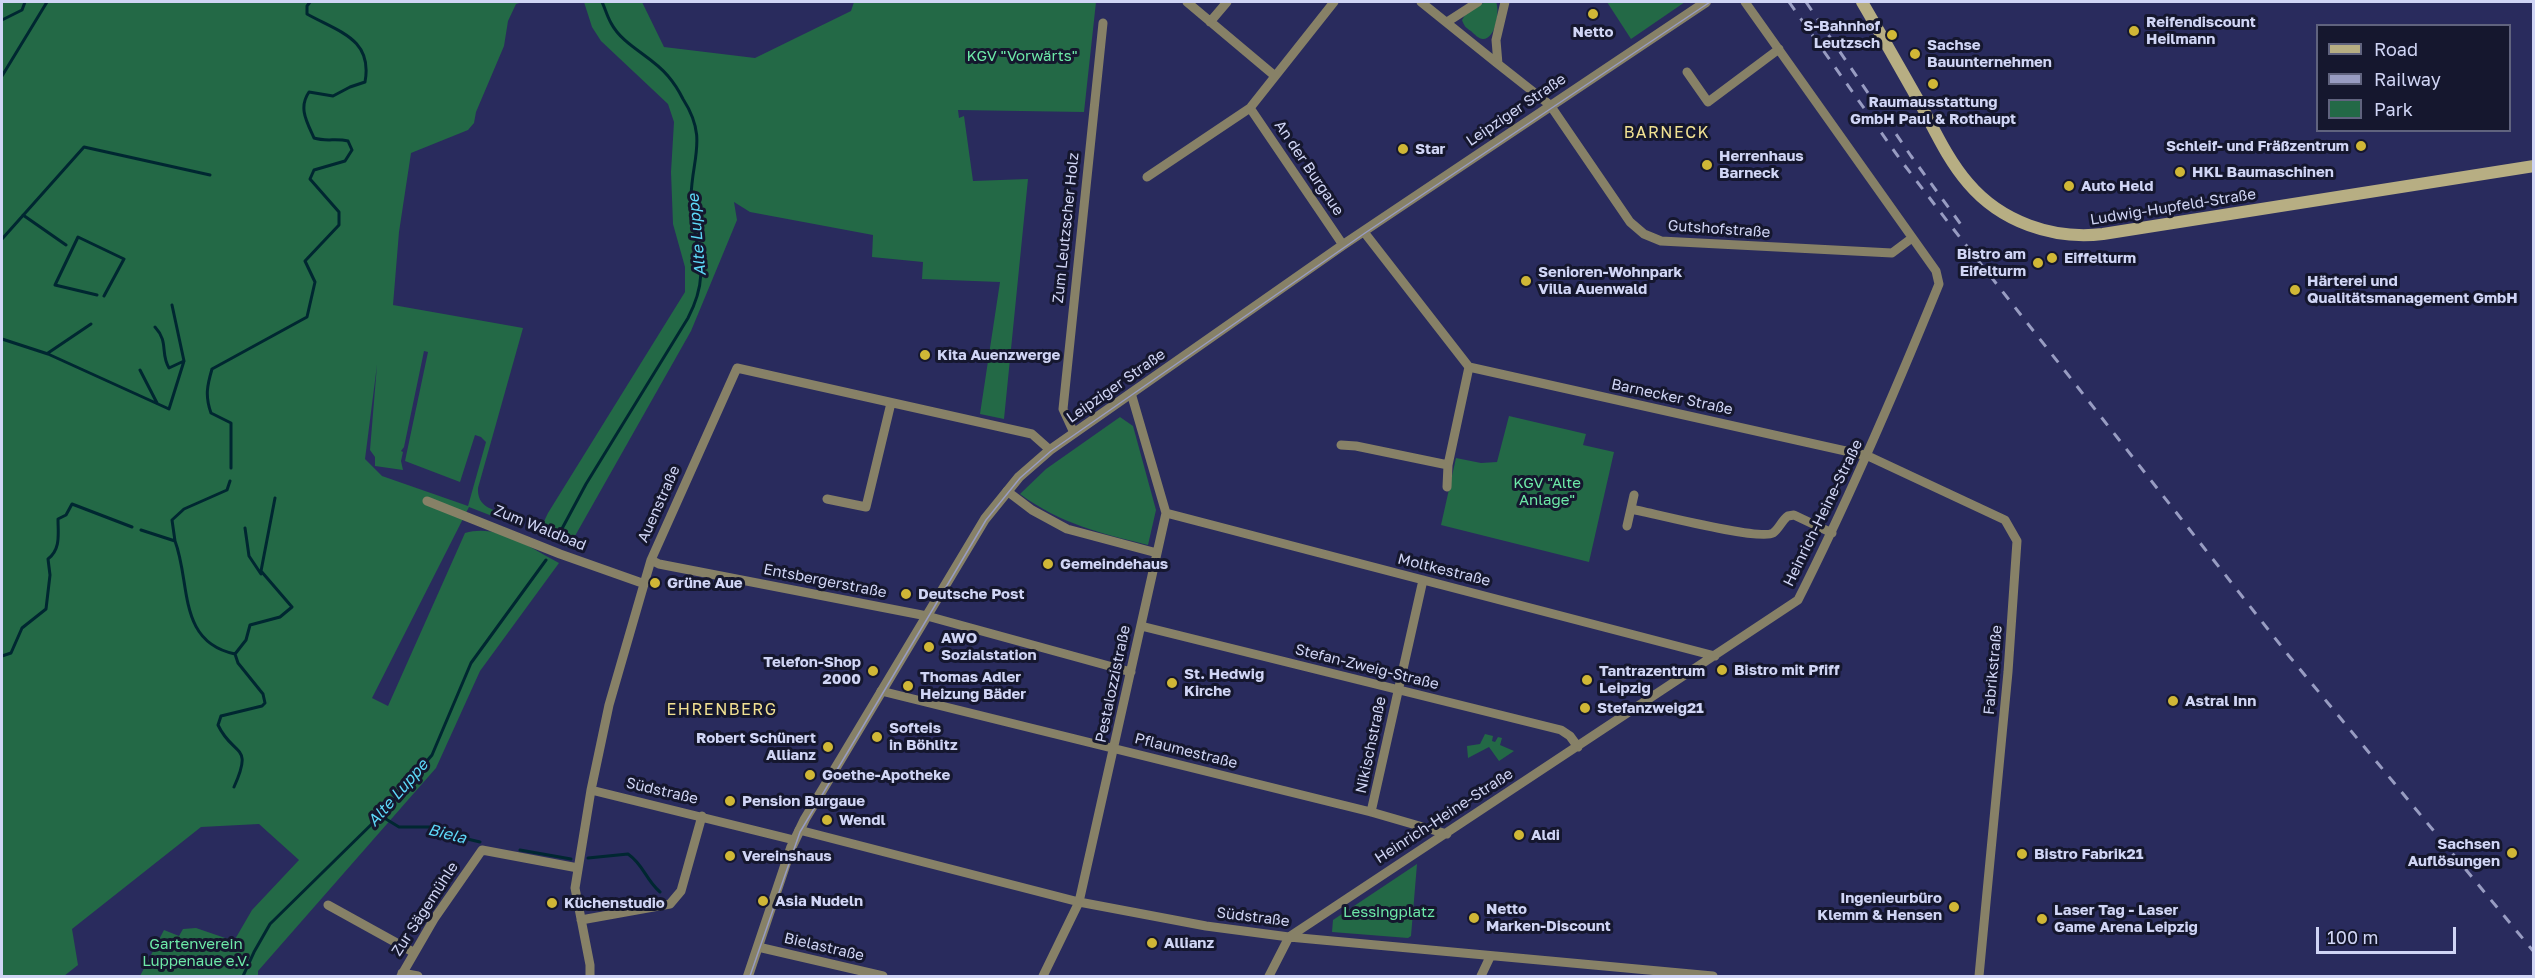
<!DOCTYPE html>
<html>
<head>
<meta charset="utf-8">
<style>
  body { margin:0 }
  #map { position:relative; width:2535px; height:978px; overflow:hidden; background:#292b5d; font-family:"Golos Text",sans-serif }
  canvas { display:block }
  .frame { position:absolute; inset:0; border:3px solid #d0d5f5; pointer-events:none }
  .legend { position:absolute; left:2316px; top:24px; width:195px; height:108px; box-sizing:border-box; background:#15172e; border:2px solid #60637e; margin:0; padding:8px 10px; list-style:none; font-size:18px; color:#d0d5f5 }
  .legend li { display:flex; align-items:center; gap:12px; height:30px }
  .legend b { width:30px; border:2px solid #60637e }
  .scale { position:absolute; left:2316px; top:927px; width:140px; height:27px; box-sizing:border-box; border:3px solid #d0d5f5; border-top:0; padding-left:8px; font-size:18px; line-height:21px; white-space:nowrap; color:#d0d5f5; -webkit-text-stroke:4px #15172e; paint-order:stroke }
</style>
</head>
<body>
<div id="map">
<canvas width="2535" height="978"></canvas>
<div class="frame"></div>
<ul class="legend">
<li><b style="height:8px;background:#b7ae83"></b>Road</li>
<li><b style="height:8px;background:#989cc2"></b>Railway</li>
<li><b style="height:16px;background:#236946"></b>Park</li>
</ul>
<div class="scale">100 m</div>
</div>
<script>
const ctx = document.querySelector('canvas').getContext('2d');
ctx.lineJoin = 'round';
function fill(path, color) { ctx.fillStyle = color; ctx.fill(path, 'evenodd'); }
function strokePath(path, color, width, dash) { ctx.strokeStyle = color; ctx.lineWidth = width; ctx.lineCap = dash ? 'butt' : 'round'; ctx.setLineDash(dash || []); ctx.stroke(path); }
function label(font, color, halo, rows, align = 'center') {
  ctx.font = font + ' "Golos Text",sans-serif'; ctx.lineWidth = 6; ctx.setLineDash([]); ctx.textBaseline = 'middle'; ctx.strokeStyle = halo; ctx.fillStyle = color; for (const [text, x, y, turn = 0] of rows) {
    ctx.save(); ctx.translate(x, y); ctx.rotate((+turn || 0) * Math.PI / 180); ctx.textAlign = isNaN(turn) ? turn : align; if (halo) ctx.strokeText(text, 0, 0); ctx.fillText(text, 0, 0); ctx.restore();
  }
}
const green = new Path2D(`
  M2,2h521l-7,2 -8,17 -4,25 -28,66 -2,11 -6,7 -57,23 -12,79 -6,73 130,23 -45,160c-1,19 14,21 29,27l-2,6 -36,-14 -97,191 16,8 77,-173c32,-10 66,15 94,30l-79,108 -44,97 -178,203v5h-118l24,-46 15,6 4,-7 13,-1 38,13 18,-31 47,-50 -40,-36 -58,3 -129,102 6,36 -14,11h-62zM424,351l4,1 -23,109 55,21 15,-47 6,2 5,5 -18,64 -86,-30 -17,-17 12,-94 -7,85 5,7v9l28,4 -2,-9 2,-9 -2,-1 3,-4z
  M584,2h58l22,45 91,11 96,-47 3,-9h242l-12,110 -126,-2 1,8 5,-2 9,65 55,-2 -24,240 -24,-5 20,-132 -78,-3 1,-17 -51,-5 1,-22 -123,-23 -16,-10 3,18 -46,111 -120,212 -3,4 -30,-13 10,-21 137,-221v-25l-12,-43 -2,-52 3,-50 -6,-18 -67,-63 -9,-14z
  M1485,2h11c4,8 0,37 -13,37 -4,0 -9,-5 -12,-8 -5,-3 -7,-5 -9,-11l3,-5z
  M1607,2h78l-54,37z
  M1509,416l77,18 -3,11 31,7 -25,110 -148,-37 15,-67 25,5 16,-1z
  M1120,417l13,9 23,84 -8,35c-48,-12 -87,-21 -128,-51l26,-25z
  M1485,734l8,2 -1,5 3,1 3,-5 4,1 -2,7 14,6 -15,10 -10,-14 -21,11 -1,-12 13,-2z
  M1417,864l-6,72 -3,2 -76,-6 1,-12z`);
const stream = new Path2D(`
  M2,20l20,-10 3,-8
  M2,76l45,-74
  M23,215l43,30
  M2,239l82,-92 126,28
  M97,295l-42,-10 23,-48 46,22 -20,37
  M155,327c14,15 5,26 14,41l15,-7
  M2,339l46,15 121,55 15,-48 -12,-56
  M48,353l43,-29
  M140,370l17,33
  M231,468v-45l-20,-10c-6,-17 -4,-27 1,-44l95,-52 8,-35 -10,-21 34,-36v-13l-29,-33 4,-9 31,-9 7,-11 -4,-9c-12,-3 -22,1 -34,-3 -7,-16 -16,-30 -5,-46l24,4 17,-9 15,-5c8,-43 -26,-50 -58,-68v-8l3,-4
  M245,528l4,28 12,18
  M141,530l34,11 -3,-21 12,-11 43,-19 3,-9
  M557,538l29,-54 102,-166c27,-52 3,-71 3,-121 1,-40 17,-59 -8,-98 -4,-8 -9,-16 -15,-23 -16,-20 -45,-30 -57,-53 -4,-7 -6,-15 -9,-21
  M175,541c16,42 2,101 60,113
  M2,656l9,-3 11,-25 24,-19 4,-34 -2,-16c13,-10 10,-25 10,-40l8,-4 6,-11 60,23
  M234,787c20,-44 -1,-30 -16,-62l3,-9 41,-10 3,-3 -2,-9 -25,-31 -3,-9 11,-14 4,-15 30,-8 12,-10 -31,-36 14,-73
  M381,816l18,11h35l4,5 42,10
  M520,850l51,9
  M588,858l40,-4c16,11 17,25 32,38
  M243,976l11,-24 16,-28 111,-109 51,-60 39,-92 75,-103`);
const minor = new Path2D(`
  M1187,2l88,74
  M1421,2l77,62
  M1505,2l-9,38 2,24 52,41 80,117 14,12 17,7 231,12 20,-15
  M1210,22l17,-20
  M1447,22l31,-20
  M1687,72l21,30 71,-53
  M1250,108l93,137
  M1147,177l103,-69 84,-106
  M1364,232l105,135 399,89 137,64 12,21 -9,131 -29,304
  M1074,433l-11,-24 40,-386
  M1341,445l15,1 92,19
  M1447,487l1,-22 21,-98
  M1007,491l25,19 35,19 90,24
  M827,499l39,8 25,-104
  M427,501l133,53 82,29
  M1631,509c21,4 129,32 142,24 6,-4 9,-13 15,-17l6,-1 38,18
  M1166,513l549,143
  M1627,526l7,-31
  M651,560l8,4 268,52 204,56
  M1141,626l420,104 9,6 8,11
  M881,691l490,121 76,22
  M591,790l203,50
  M1371,812l52,-232
  M799,830l280,72 127,24 83,11 424,39
  M328,905l85,47
  M581,920l89,-16 11,-13 21,-75
  M758,947l125,29
  M402,973l16,3
  M401,976l33,-57 48,-69 96,18
  M590,976v-11l-15,-77 16,-98 18,-85 42,-145 86,-192 295,66 18,16
  M1043,976l36,-74 87,-389 -35,-120
  M1269,976l20,-39 509,-337c52,-103 97,-208 141,-316l-3,-13 -191,-269
  M1481,976l9,-19`);
const tertiary = new Path2D(`
  M748,976l43,-128 14,-29 180,-300 34,-42 31,-27 293,-205 363,-243`);
const secondary = new Path2D(`
  M1862,2c20,34 39,68 59,103 14,26 27,55 47,78 33,39 85,57 135,51l431,-68`);
const tram = new Path2D(`
  M750,976l50,-144 186,-312 34,-42 31,-27 314,-218 345,-231`);
const rail = new Path2D(`
  M1789,2l113,160 49,64 338,430 245,296
  M1806,2l105,154 51,70`);
const markers = [
  [1593,14,6,"#d0b736"],
  [2134,31,6,"#d0b736"],
  [1892,35,6,"#d0b736"],
  [1915,54,6,"#d0b736"],
  [1933,84,6,"#d0b736"],
  [2361,146,6,"#d0b736"],
  [1403,149,6,"#d0b736"],
  [1707,165,6,"#d0b736"],
  [2180,172,6,"#d0b736"],
  [2069,186,6,"#d0b736"],
  [2052,258,6,"#d0b736"],
  [2038,263,6,"#d0b736"],
  [1526,281,6,"#d0b736"],
  [2295,290,6,"#d0b736"],
  [925,355,6,"#d0b736"],
  [1048,564,6,"#d0b736"],
  [655,583,6,"#d0b736"],
  [906,594,6,"#d0b736"],
  [929,647,6,"#d0b736"],
  [1722,670,6,"#d0b736"],
  [873,671,6,"#d0b736"],
  [1587,680,6,"#d0b736"],
  [1172,683,6,"#d0b736"],
  [908,686,6,"#d0b736"],
  [2173,701,6,"#d0b736"],
  [1585,708,6,"#d0b736"],
  [877,737,6,"#d0b736"],
  [828,747,6,"#d0b736"],
  [810,775,6,"#d0b736"],
  [730,801,6,"#d0b736"],
  [827,820,6,"#d0b736"],
  [1519,835,6,"#d0b736"],
  [2512,853,6,"#d0b736"],
  [2022,854,6,"#d0b736"],
  [730,856,6,"#d0b736"],
  [763,901,6,"#d0b736"],
  [552,903,6,"#d0b736"],
  [1954,907,6,"#d0b736"],
  [1474,918,6,"#d0b736"],
  [2042,919,6,"#d0b736"],
  [1152,943,6,"#d0b736"]
];
const poiNames = [
  ["Reifendiscount",2146,22],
  ["Heilmann",2146,39],
  ["S-Bahnhof",1880,26,"right"],
  ["Leutzsch",1880,43,"right"],
  ["Netto",1593,32,"center"],
  ["Sachse",1927,45],
  ["Bauunternehmen",1927,62],
  ["Raumausstattung",1933,102,"center"],
  ["GmbH Paul & Rothaupt",1933,119,"center"],
  ["Schleif- und Fräßzentrum",2349,146,"right"],
  ["Star",1415,149],
  ["Herrenhaus",1719,156],
  ["Barneck",1719,173],
  ["HKL Baumaschinen",2192,172],
  ["Auto Held",2081,186],
  ["Bistro am",2026,254,"right"],
  ["Eifelturm",2026,271,"right"],
  ["Eiffelturm",2064,258],
  ["Senioren-Wohnpark",1538,272],
  ["Villa Auenwald",1538,289],
  ["Härterei und",2307,281],
  ["Qualitätsmanagement GmbH",2307,298],
  ["Kita Auenzwerge",937,355],
  ["Gemeindehaus",1060,564],
  ["Grüne Aue",667,583],
  ["Deutsche Post",918,594],
  ["AWO",941,638],
  ["Sozialstation",941,655],
  ["Telefon-Shop",861,662,"right"],
  ["2000",861,679,"right"],
  ["Bistro mit Pfiff",1734,670],
  ["Tantrazentrum",1599,671],
  ["Leipzig",1599,688],
  ["St. Hedwig",1184,674],
  ["Kirche",1184,691],
  ["Thomas Adler",920,677],
  ["Heizung Bäder",920,694],
  ["Astral Inn",2185,701],
  ["Stefanzweig21",1597,708],
  ["Softeis",889,728],
  ["in Böhlitz",889,745],
  ["Robert Schünert",816,738,"right"],
  ["Allianz",816,755,"right"],
  ["Goethe-Apotheke",822,775],
  ["Pension Burgaue",742,801],
  ["Wendl",839,820],
  ["Aldi",1531,835],
  ["Sachsen",2500,844,"right"],
  ["Auflösungen",2500,861,"right"],
  ["Bistro Fabrik21",2034,854],
  ["Vereinshaus",742,856],
  ["Ingenieurbüro",1942,898,"right"],
  ["Klemm & Hensen",1942,915,"right"],
  ["Asia Nudeln",775,901],
  ["Küchenstudio",564,903],
  ["Netto",1486,909],
  ["Marken-Discount",1486,926],
  ["Laser Tag - Laser",2054,910],
  ["Game Arena Leipzig",2054,927],
  ["Allianz",1164,943]
];
const parkNames = [
  ["KGV \"Vorwärts\"",1022,56],
  ["KGV \"Alte",1547,483],
  ["Anlage\"",1547,500],
  ["Lessingplatz",1389,912],
  ["Gartenverein",196,944],
  ["Luppenaue e.V.",196,961]
];
const streetNames = [
  ["Leipziger Straße",1516,110,-34],
  ["An der Burgaue",1309,168,56],
  ["Ludwig-Hupfeld-Straße",2173,207,-9],
  ["Zum Leutzscher Holz",1066,228,-84],
  ["Gutshofstraße",1719,229,4],
  ["Leipziger Straße",1116,386,-35],
  ["Barnecker Straße",1672,397,12],
  ["Auenstraße",659,504,-66],
  ["Heinrich-Heine-Straße",1823,513,-64],
  ["Zum Waldbad",540,528,22],
  ["Moltkestraße",1444,570,14],
  ["Entsbergerstraße",825,581,11],
  ["Stefan-Zweig-Straße",1367,667,14],
  ["Fabrikstraße",1993,670,-85],
  ["Pestalozzistraße",1113,684,-78],
  ["Nikischstraße",1371,745,-78],
  ["Pflaumestraße",1186,751,14],
  ["Südstraße",662,791,13],
  ["Heinrich-Heine-Straße",1444,816,-33],
  ["Zur Sägemühle",425,909,-57],
  ["Südstraße",1253,917,7],
  ["Bielastraße",824,947,13]
];
const neighbourhoodNames = [
  ["BARNECK",1667,133],
  ["EHRENBERG",722,710]
];
const waterNames = [
  ["Alte Luppe",697,235,-95],
  ["Alte Luppe",398,793,-49],
  ["Biela",447,834,14]
];
fill(green, '#236946');
strokePath(stream, '#002731', 3);
strokePath(minor, '#878167', 9);
strokePath(tertiary, '#878167', 10);
strokePath(secondary, '#b7ae83', 12);
strokePath(tram, '#989cc2', 1.5);
strokePath(rail, '#989cc2', 3, [10, 10]);
for (const [x, y, r, color] of markers) { const dot = new Path2D(); dot.arc(x, y, r, 0, 2 * Math.PI); ctx.fillStyle = color; ctx.fill(dot); strokePath(dot, '#15172e', 2); }
label('bold 15px', '#d0d5f5', '#15172e', poiNames, 'left');
label('15px', '#6de9a8', '#15172e', parkNames);
label('15px', '#d0d5f5', '#15172e', streetNames);
ctx.letterSpacing = '1.5px';
label('16px', '#f2e293', '#15172e', neighbourhoodNames);
ctx.letterSpacing = '0px';
label('italic 16px', '#5dd8f8', '#15172e', waterNames);
</script>
</body>
</html>
